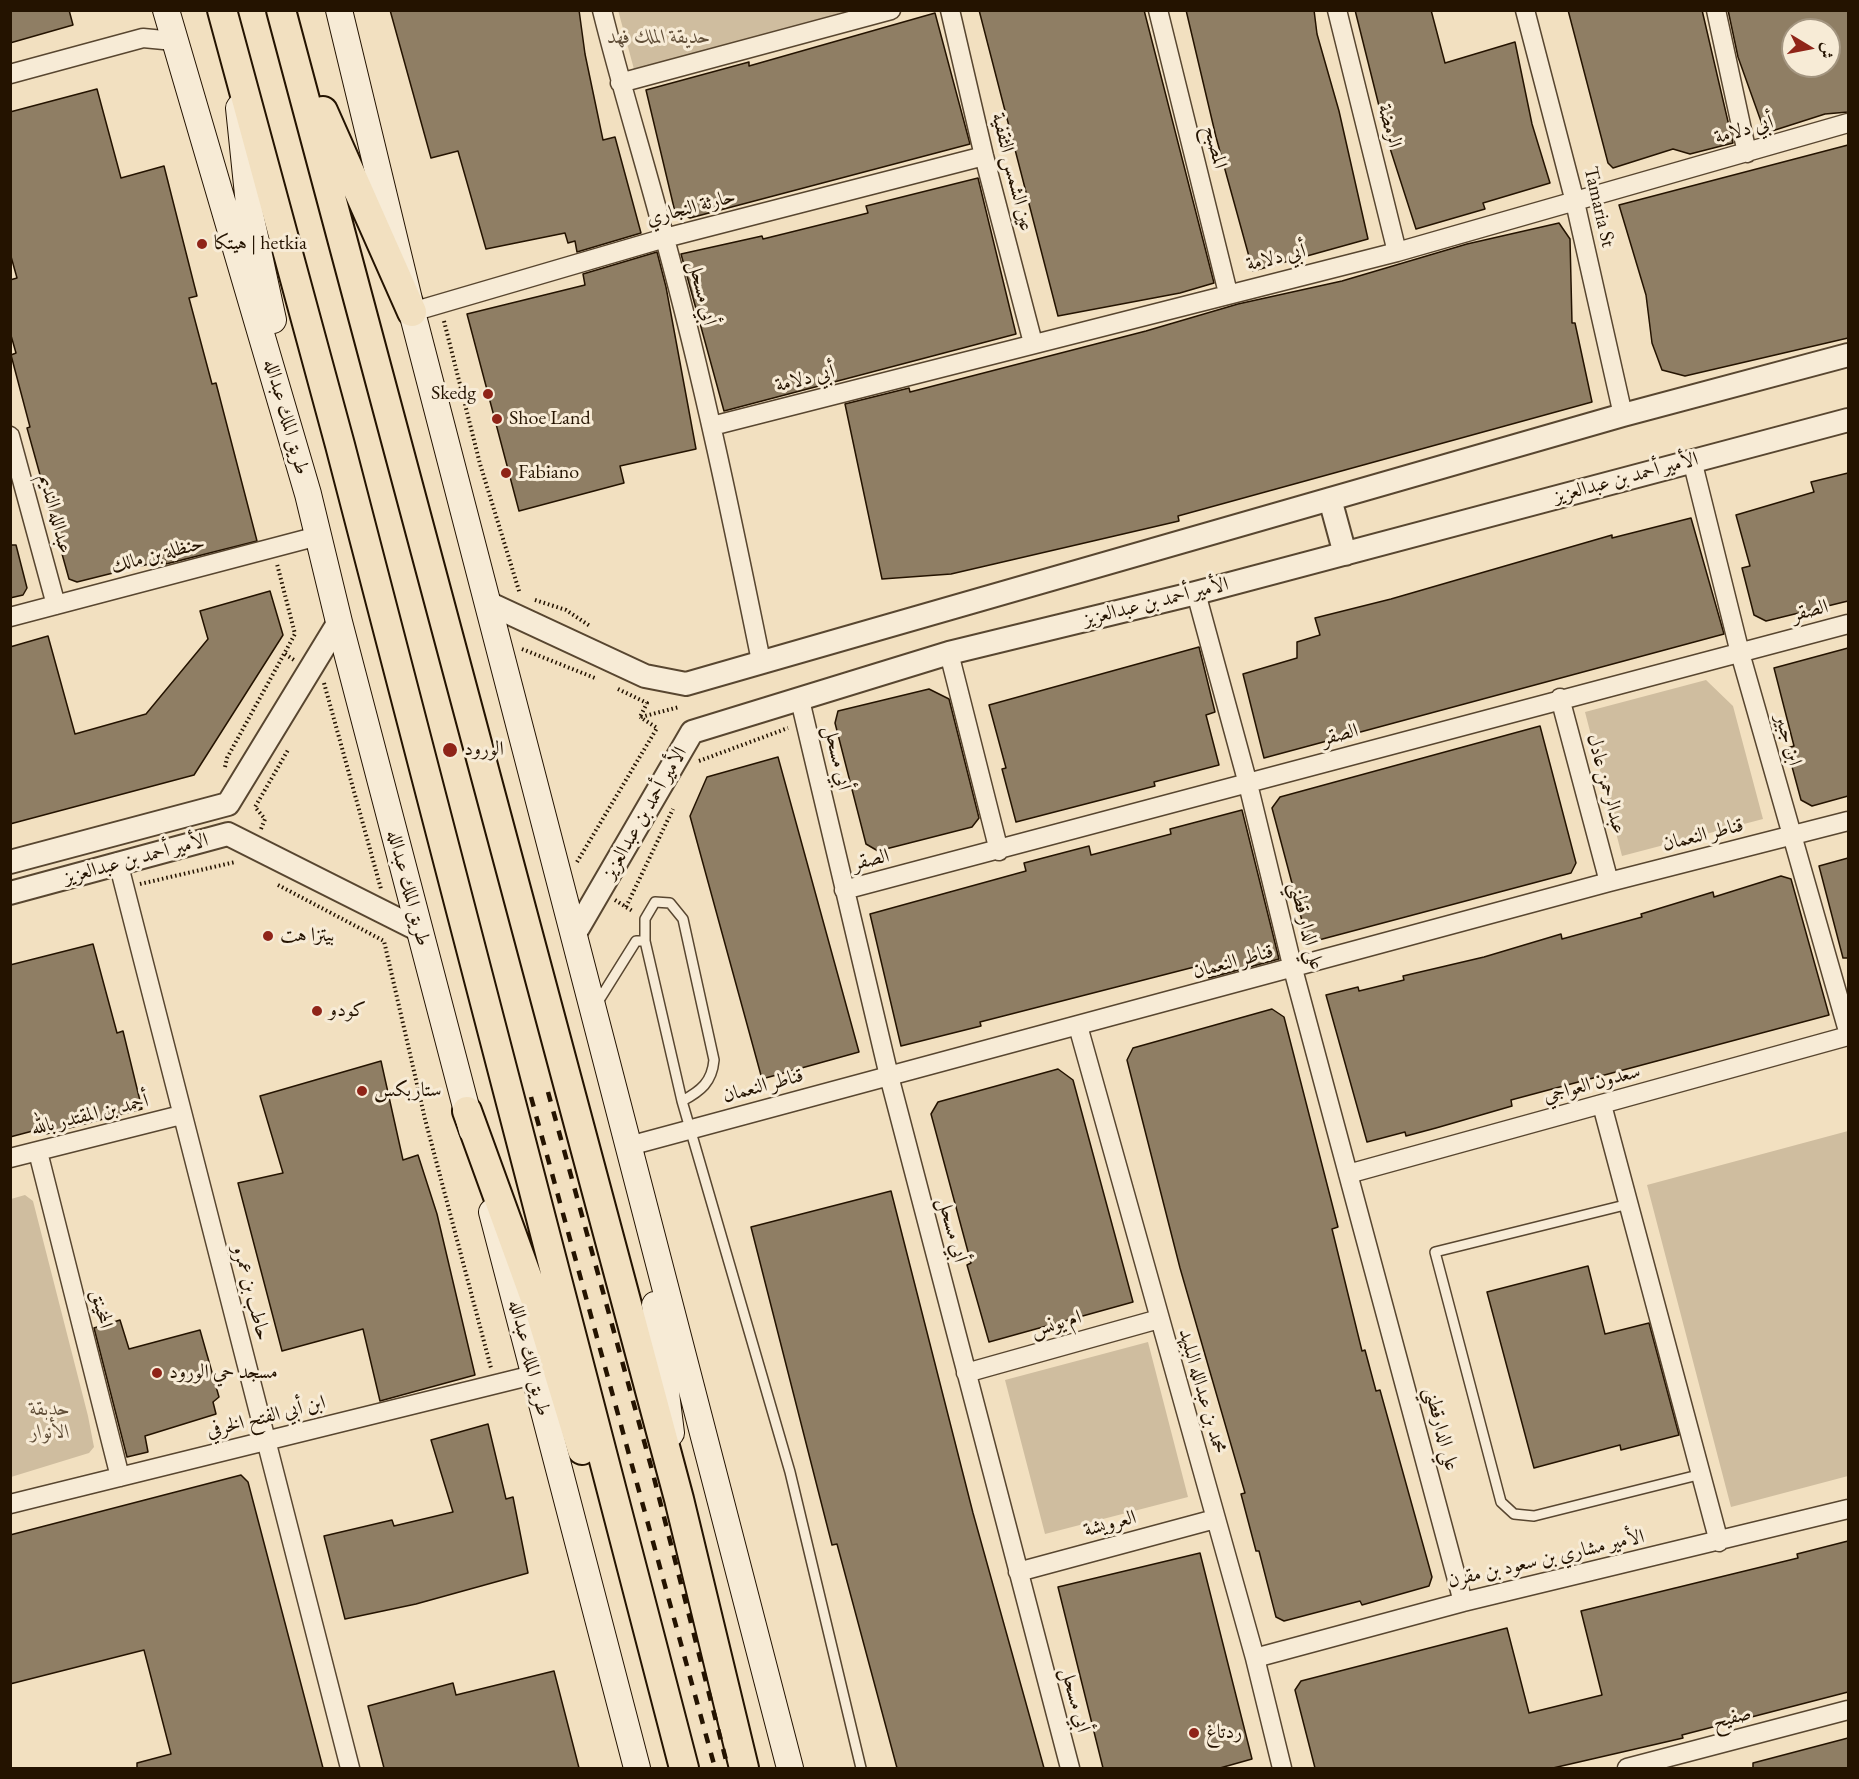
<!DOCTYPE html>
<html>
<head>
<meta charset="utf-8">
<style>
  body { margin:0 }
  #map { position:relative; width:1859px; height:1779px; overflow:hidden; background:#f2e0c0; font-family:"EB Garamond",Amiri,serif }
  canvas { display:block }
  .frame { position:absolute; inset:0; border:12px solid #241300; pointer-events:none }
  .north { position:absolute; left:1781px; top:18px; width:60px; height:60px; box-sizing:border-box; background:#f7ebd6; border:2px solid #a39580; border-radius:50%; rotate:100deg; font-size:16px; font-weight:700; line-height:24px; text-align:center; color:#241300 }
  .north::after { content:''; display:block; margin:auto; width:21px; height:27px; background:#8f2418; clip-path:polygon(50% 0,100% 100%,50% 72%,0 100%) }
</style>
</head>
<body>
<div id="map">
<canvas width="1859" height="1779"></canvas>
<div class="frame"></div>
<div class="north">ش</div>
</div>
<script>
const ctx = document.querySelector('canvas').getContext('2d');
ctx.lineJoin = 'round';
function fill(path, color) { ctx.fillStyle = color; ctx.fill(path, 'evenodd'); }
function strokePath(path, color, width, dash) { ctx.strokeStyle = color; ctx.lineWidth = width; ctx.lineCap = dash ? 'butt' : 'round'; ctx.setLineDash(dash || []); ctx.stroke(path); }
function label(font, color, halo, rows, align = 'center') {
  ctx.font = font + ' "EB Garamond",Amiri,serif'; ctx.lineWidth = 6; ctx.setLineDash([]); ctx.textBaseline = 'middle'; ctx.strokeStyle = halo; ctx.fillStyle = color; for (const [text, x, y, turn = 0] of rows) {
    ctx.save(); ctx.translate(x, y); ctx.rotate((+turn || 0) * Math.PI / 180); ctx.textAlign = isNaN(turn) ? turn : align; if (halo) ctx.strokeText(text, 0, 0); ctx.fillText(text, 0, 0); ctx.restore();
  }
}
const green = new Path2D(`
  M618,10l237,1 -220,62z
  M1706,680l27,26 30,113 -141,37 -37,-144z
  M1848,1131v345l-117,31 -84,-322z
  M25,1195l8,6 55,215 6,31 -5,6 -78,24v-278z
  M1148,1342l40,155 -143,37 -40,-154z`);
const building = new Path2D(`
  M10,10h59l4,15 -63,18z
  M390,10h189l6,44 18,86 12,-3 26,96 -64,19 -2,-11 -7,2 -3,-10 -79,16 -28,-98 -27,7z
  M979,10h165l70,273 -34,10 -122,23z
  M1186,10h128l3,24 22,77 29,128 -115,32 -37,-134z
  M1355,10h76l14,53 70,-21 17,82 18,59 -67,20 2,6 -69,20 -28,-87z
  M1568,10h134l31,133 -43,11 -17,-5 -60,19 -5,-5z
  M1728,10h120v102l-23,2 -53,17 -9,-4 -25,-70zM1793,30h36v36h-36z
  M935,13l35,131 -280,74 -15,-6 -29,-122 103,-28v4z
  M97,89l24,89 43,-12 33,130 -8,2 23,86 4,-1 41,158 -91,23 -1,-4 -88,22 -8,-3 -42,-151 3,-1 -19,-72 5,-2 -6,-21v-52l7,-2 -7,-25v-141z
  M1848,145v193l-163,38 -23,-6 -10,-27 -6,-48 -27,-90z
  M978,178l38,156 -292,77 -43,-157 81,-18 1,3 105,-26 -2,-7z
  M1559,223l11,16 2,84h3l17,79 -414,114 1,5 -228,53 -69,5 -37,-175 64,-16 1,4 236,-61 92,-27 104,-23 125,-37z
  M657,252l9,35 30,162 -76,17 4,17 -105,28 -52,-197 118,-29 -2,-11z
  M1848,473v128l-82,20 -12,-6 -12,-47 8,-2 -14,-51 78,-23 -3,-10z
  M1691,518l33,116 -460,124 -21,-84 54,-16v-16l23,-7 -5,-17 76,-19 221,-64v3z
  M10,545h6l11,43 -4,7 -13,3z
  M270,591l13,44 -89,140 -184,49v-177l38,-11 27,98 71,-20 62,-75 -8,-28z
  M1199,647l16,65 -9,3 13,50 -65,17 1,4 -139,36 -14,-53 4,-1 -17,-63z
  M1848,648v148l-36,10 -11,-6 -14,-52 7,-2 -20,-78z
  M929,689l20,10 30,119 -7,9 -94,24 -12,-7 -31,-121 3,-12z
  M1540,726l36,137 -5,10 -256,68 -9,-5 -34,-128 8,-11z
  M778,757l81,295 -97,27 -72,-263 17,-39z
  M1242,810l37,149 -70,19 -3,-14 -226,58 1,4 -80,20 -31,-132 156,-43 -2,-8 65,-17 2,9 80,-21 -1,-5z
  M1848,858v100h-5l-24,-92z
  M1781,876l10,3 38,136 -318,85 1,6 -76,22 -30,8 -1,-4 -38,10 -41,-147 32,-8 1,4 45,-11 -1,-4 81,-19 77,-23 1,5 80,-22 -1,-3 72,-22 1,5z
  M93,944l24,89 6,-2 19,78 -96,25 -2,-6 -34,9v-172z
  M1272,1009l12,8 54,210 -6,2 30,122 3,-1 11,41 4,-1 52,187 -3,9 -67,19 -2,-4 -76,20 -8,-4 -17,-66h-3l-15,-57 4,-1 -65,-225 -53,-208 6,-12z
  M381,1061l22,99 15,-5 19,59 38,161 -95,26 -17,-72 -81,22 -44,-168 45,-10 -23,-77z
  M1058,1069l15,11 60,222 -144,40 -22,-77 4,-2 -40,-149 7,-12z
  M891,1191l82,322 71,255h-147l-60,-224 -5,1 -81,-318z
  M1588,1266l17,68 44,-11 30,112 -58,15 -1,-5 -86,23 -47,-176z
  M120,1320l9,29 71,-19 19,67 -6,5 3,12 -71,22 3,16 -21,5 -33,-129z
  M488,1424l18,75 7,-2 15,76 -112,31 -71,15 -21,-83 68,-16 2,6 59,-14 -22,-72z
  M241,1475l7,7 75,286h-186v-5l34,-9 -27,-104 -134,34v-149z
  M1848,1541v151l-166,43 1,3 -130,30h-238l-20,-78 6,-9 206,-53 22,85 73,-18 -21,-84 217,-53 -1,-4z
  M1200,1553l52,206 -32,9h-117l-45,-181z
  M554,1671l25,97h-195l-16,-62 85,-23 3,12z
  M1848,1738v30h-95v-5z`);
const path = new Path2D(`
  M444,321l36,143 40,130
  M535,600l31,10 24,16
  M522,649l73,29
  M285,654l9,6
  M324,683l57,206
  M618,689l29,14 -7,14
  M641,717l38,-10
  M699,761l89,-33
  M225,767l2,-9 68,-124 -18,-70
  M261,829l4,-10 -10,-12 33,-57
  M577,862l80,-134 -17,-11
  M140,884l95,-22
  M278,885l106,56 41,178 66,249
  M615,900l19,12
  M626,907l47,-98`);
const service = new Path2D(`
  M596,1005l40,-64h9
  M682,1101c19,-10 30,-19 32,-41l-31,-141 -13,-16 -15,-1 -10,17v22l37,160 108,371 71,296
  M1629,1204l-194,48 66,250 13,12 20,2 168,-42`);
const minor = new Path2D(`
  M602,10c19,77 43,152 63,229 38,139 67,280 96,422
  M950,10l34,146 49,187
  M1158,10l70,283
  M1337,10l60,242
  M1525,10l50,192 48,213
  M1716,10l31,143
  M10,74l133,-36 31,3
  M620,83l271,-73
  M412,312l253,-74 319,-82
  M712,426l685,-174 451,-129
  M10,436l46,169
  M1692,460l48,193 108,378
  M1196,593l52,191 45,185 170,633
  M10,617l308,-81
  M949,653l50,198
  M1560,698l49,184
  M800,700l89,376 181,692
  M118,862l232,906
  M844,890l1004,-266
  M1078,1026l177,632 27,110
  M1602,1105l117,437
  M629,1146l980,-264 239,-61
  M38,1152l82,325
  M10,1158l171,-43
  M1348,1174l500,-138
  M966,1373l193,-54
  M10,1504l523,-129
  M1018,1572l197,-53
  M1255,1658l208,-56 385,-93
  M1627,1768l221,-58`);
const tertiary = new Path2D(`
  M1330,499l15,55
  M488,603l157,73 41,8 937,-269 225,-60
  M10,862l218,-58 111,-182
  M10,893l218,-59 191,96
  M574,935l118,-203 257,-79 247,-60 652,-173`);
const secondary = new Path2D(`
  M166,10l142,484 31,128 133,508
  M339,10l73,302 378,1456
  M239,108l11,106 23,106
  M492,1212l145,556
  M655,1305l16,128`);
const trunk = new Path2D(`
  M222,10l118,435 344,1323
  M281,10l398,1489 65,269
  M323,111l89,201
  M467,1111l74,204 41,135`);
const rail = new Path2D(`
  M548,1092l104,378 76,298
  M531,1097l184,671`);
const markers = [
  [202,244,6,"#8f2418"],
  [488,394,6,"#8f2418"],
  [497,419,6,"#8f2418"],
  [506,473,6,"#8f2418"],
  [450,750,8,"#8f2418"],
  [268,936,6,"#8f2418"],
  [317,1011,6,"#8f2418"],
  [362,1091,6,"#8f2418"],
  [157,1373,6,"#8f2418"],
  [1194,1733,6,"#8f2418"]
];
const parkNames = [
  ["حديقة الملك فهد",659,38],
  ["حديقة",50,1410],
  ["الأنوار",50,1433]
];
const streetNames = [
  ["الرمضة",1389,126,76],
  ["أبي دلامة",1744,130,-16],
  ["المصبح",1215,147,76],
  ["عين الشمس الثقفية",1012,172,76],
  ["Tamaria St",1599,207,77],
  ["حارثة النجاري",691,208,-15],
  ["أبي دلامة",1276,258,-14],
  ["أبي مسحل",702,293,76],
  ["أبي دلامة",805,379,-14],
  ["طريق الملك عبدالله",286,417,74],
  ["الأمير أحمد بن عبدالعزيز",1626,478,-15],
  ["عبدالله النديم",55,514,75],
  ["حنظلة بن مالك",158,555,-15],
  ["الأمير أحمد بن عبدالعزيز",1156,602,-14],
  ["الصقر",1810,611,-15],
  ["الصقر",1340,735,-15],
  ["ابن جبير",1788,740,74],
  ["أبي مسحل",837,758,77],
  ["عبدالرحمن عادل",1606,784,75],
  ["الأمير أحمد بن عبدالعزيز",645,813,-60],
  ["قناطر النعمان",1703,835,-14],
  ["الأمير أحمد بن عبدالعزيز",136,859,-15],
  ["الصقر",871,860,-14],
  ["طريق الملك عبدالله",408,888,75],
  ["علي الدار قطني",1306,926,76],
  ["قناطر النعمان",1233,962,-15],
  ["سعدون العواجي",1592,1084,-15],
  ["قناطر النعمان",763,1086,-15],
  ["أحمد بن المقتدر بالله",90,1115,-14],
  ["أبي مسحل",952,1230,75],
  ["حاطب بن عمرو",251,1293,75],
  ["المخينق",101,1309,76],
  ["ام يونس",1056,1324,-16],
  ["طريق الملك عبدالله",529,1358,76],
  ["محمد بن عبدالله البليهد",1202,1391,74],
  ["ابن أبي الفتح الخرفي",266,1417,-14],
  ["علي الدارقطني",1441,1429,75],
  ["العرويشة",1110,1524,-15],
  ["الأمير مشاري بن سعود بن مقرن",1546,1559,-13],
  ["أبي مسحل",1075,1700,75],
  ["صفيح",1732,1718,-15]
];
const poiNames = [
  ["هيتكا | hetkia",214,244],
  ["Skedg",476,394,"right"],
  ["Shoe Land",509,419],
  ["Fabiano",518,473],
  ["الورود",464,750],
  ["بيتزا هت",280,936],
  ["كودو",329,1011],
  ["ستاربكس",374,1091],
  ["مسجد حي الورود",169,1373],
  ["ردتاغ",1206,1733]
];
fill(green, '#cfbd9f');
fill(building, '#8f7e64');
strokePath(building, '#241300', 1.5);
strokePath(service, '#584630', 12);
strokePath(minor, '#584630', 21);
strokePath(tertiary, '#584630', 26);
strokePath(secondary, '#241300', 28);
strokePath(trunk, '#241300', 32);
strokePath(path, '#241300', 4, [1.5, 3]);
strokePath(service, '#f7ebd6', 9);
strokePath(minor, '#f7ebd6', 18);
strokePath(tertiary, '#f7ebd6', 22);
strokePath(secondary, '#f7ebd6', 26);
strokePath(trunk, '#f2e0c0', 28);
strokePath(rail, '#241300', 4.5, [10, 10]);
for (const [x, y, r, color] of markers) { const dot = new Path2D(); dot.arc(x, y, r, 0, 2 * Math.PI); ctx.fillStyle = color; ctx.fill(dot); strokePath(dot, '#f7ebd6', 2); }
label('italic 20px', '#604e38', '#f7ebd6', parkNames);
label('20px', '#241300', '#f7ebd6', streetNames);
label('20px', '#241300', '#f7ebd6', poiNames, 'left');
</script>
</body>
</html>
